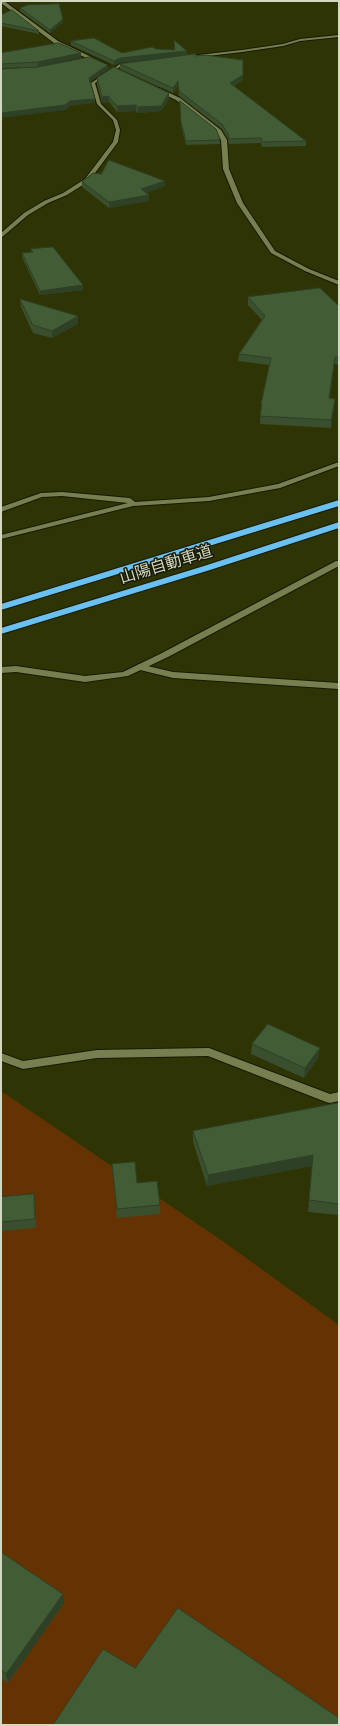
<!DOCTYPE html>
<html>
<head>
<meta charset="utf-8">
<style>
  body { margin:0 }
  #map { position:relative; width:340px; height:1726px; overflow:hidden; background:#2f3404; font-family:"Zilla Slab",serif }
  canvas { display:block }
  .frame { position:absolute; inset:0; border:2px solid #d4d8c0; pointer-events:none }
</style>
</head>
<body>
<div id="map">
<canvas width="340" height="1726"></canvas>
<div class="frame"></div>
</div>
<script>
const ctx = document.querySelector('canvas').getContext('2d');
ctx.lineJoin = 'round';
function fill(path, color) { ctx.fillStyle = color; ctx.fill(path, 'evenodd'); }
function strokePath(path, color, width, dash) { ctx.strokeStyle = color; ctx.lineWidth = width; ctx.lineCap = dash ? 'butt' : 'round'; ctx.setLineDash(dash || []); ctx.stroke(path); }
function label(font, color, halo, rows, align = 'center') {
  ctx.font = font + ' "Zilla Slab","Noto Sans JP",serif'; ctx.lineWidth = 3; ctx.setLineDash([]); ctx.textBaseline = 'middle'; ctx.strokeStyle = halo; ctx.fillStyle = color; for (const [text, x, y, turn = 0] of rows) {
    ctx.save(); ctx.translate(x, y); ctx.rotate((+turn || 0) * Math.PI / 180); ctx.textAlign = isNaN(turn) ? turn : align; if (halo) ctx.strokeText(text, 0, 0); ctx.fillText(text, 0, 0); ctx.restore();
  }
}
const green = new Path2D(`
  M1,1091l223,151 115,83v400h-338z`);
const street = new Path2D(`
  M1,1h3l54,40 50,24 -4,1 -50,-23 -53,-40z
  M339,35v2l-39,4 -17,5 -41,6 -121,14 -26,17 6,21 16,16 3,10 -2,12 -29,39 -22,14 -19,8 -20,12 -27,23v-5l23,-20 20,-12 19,-8 22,-14 28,-37 3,-12 -3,-10 -16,-16 -6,-21 29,-19 122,-14 41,-6 17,-5z
  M155,88h4l21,10 41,32 6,10 2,29 14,34 32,48 34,18 30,12v4l-34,-14 -34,-18 -34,-50 -14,-34 -2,-29 -4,-8 -41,-32 -21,-10z
  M339,462v4l-59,22 -71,13 -76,5 -132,33v-4l127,-32 -66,-7 -20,1 -41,15v-5l40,-14 21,-1 68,6 5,4 74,-5 69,-13z
  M139,664l34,8 166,11v6l-166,-11 -37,-9 -1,-2z
  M209,1048l121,46 9,-2v9l-9,2 -4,-1 -118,-46 -111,2 -74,11 -22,-8v-8l22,8 74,-11z`);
const secondary = new Path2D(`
  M336,561h3v5l-171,91 -40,19 -43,6 -69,-10 -15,1v-6l15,-1 69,10 38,-4 39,-19z`);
const highway = new Path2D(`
  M339,500v6l-338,104v-6z
  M339,522v6l-129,42 -209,64v-6l203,-62z`);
const wall = new Path2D(`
  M20,8l43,14 -13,11 -30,-22z
  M1,15l38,16v3l-38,-8z
  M174,40l13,15 -67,8 -6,2 -43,-20v-4l51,12 34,-4 18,1z
  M1,53l80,4 -43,10 -37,1z
  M196,54v2l47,24 -9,6 72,55v5l-44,1 -1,-4 -32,1 -1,-5 -6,-10 -43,-33 -1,-10 -5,7 -53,-24v-5z
  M97,78l72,21 -8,12 -23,2 -2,-2 -19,1 -8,-10 -7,1 -5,-19z
  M180,101l40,39v4l-34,1 -5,-19z
  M165,181v5l-19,7 3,8 -40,7 -27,-21v-5z
  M31,249l52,36v5l-43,5 -18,-38v-4l9,-1z
  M248,297l91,9v59l-5,-1 -4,34 4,9 -3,21 -71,-4 1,-20 8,-39 -31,-4 1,-7 23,-34 -14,-15z
  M20,299l58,17v8l-26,14 -19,-5 -12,-26z
  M252,1044l67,13 -15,21 -53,-24z
  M339,1103v112l-31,-3 4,-46 -105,20 -14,-44v-11z
  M112,1164l25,19 23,22v9l-43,4z
  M34,1194l2,34 -35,3v-34z
  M1,1552l63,51 -56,80 -7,-5z`);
const shadedWall = new Path2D(`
  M63,19v3l-13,11v-3z
  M187,51v4l-67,8 -6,2v-4l6,-3z
  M81,53v4l-43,10v-5z
  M108,65v4l-18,13 -1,-4z
  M243,75v5l-13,8v-5z
  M178,81v5l-5,7v-5z
  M169,93v6l-8,12 -23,2v-6z
  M108,96l1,6 -7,1v-6z
  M95,99v4l-25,3 -4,4 -65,8v-5l69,-12z
  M136,105v6l-19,1v-6z
  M165,181v5l-24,9v-6z
  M149,195v6l-40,7v-6z
  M83,285v5l-43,5v-4z
  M78,316v8l-26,14v-7z
  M335,357l-1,7 -5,42v-8z
  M335,399l-1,8 -3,21v-8z
  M320,1048l-1,9 -15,21 1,-10z
  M313,1155l-1,11 -105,20 1,-11z
  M63,1594l1,9 -56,80 -2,-9z`);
const building = new Path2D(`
  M59,4l4,15 -13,11 -30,-22 7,-3z
  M12,10l27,21 -38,-8v-8z
  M94,38l28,15 30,-6 4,2 19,1 -1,-10 13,11 -67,7 -6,3 -43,-20z
  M59,43l22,10 -43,9 -37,2v-11z
  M196,54l-1,2 10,-1 38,5v15l-13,8 76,58 -44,1 -1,-4 -32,1 -1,-5 -6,-10 -43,-33 -1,-10 -5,7 -53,-24z
  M90,57l18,8 -19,13 6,21 -25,2 -5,4 -64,8v-44l37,-2z
  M114,67l55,26 -8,13 -23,1 -2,-2 -19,1 -9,-10 -6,1 -5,-19z
  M180,101l36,28 4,11 -34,1 -5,-19z
  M109,160l56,21 -24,8 8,6 -40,7 -27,-20 11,-9 8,1z
  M53,247l30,38 -43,6 -18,-38 11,-1 -2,-3z
  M320,288l19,18v51h-4l-6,41 6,1 -4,21 -71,-4 2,-12h-1l10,-46 -32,-4 26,-38 -17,-19z
  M20,299l58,17 -26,15 -19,-6z
  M268,1024l52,24 -15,20 -53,-24z
  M339,1103v101l-30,-4 4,-45 -105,20 -15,-44z
  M135,1162l2,21 20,-2 3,24 -43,4 -5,-45z
  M34,1194l1,25 -34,3v-25z
  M1,1552l62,42 -57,80 -5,-4z
  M178,1608l161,110v7h-286l50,-76 32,19z`);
const streetNames = [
  ["山陽自動車道",166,565,-17]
];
fill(green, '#653302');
strokePath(street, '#171b00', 2);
strokePath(secondary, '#171b00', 2);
strokePath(highway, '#171b00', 2);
fill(street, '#777f50');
fill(secondary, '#777f50');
fill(highway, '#6bc0f2');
fill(wall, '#394f2e');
fill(shadedWall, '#2e4026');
fill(building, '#425c36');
strokePath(building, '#2e4026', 1);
label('16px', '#d4d8c0', '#171a07', streetNames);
</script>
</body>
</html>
